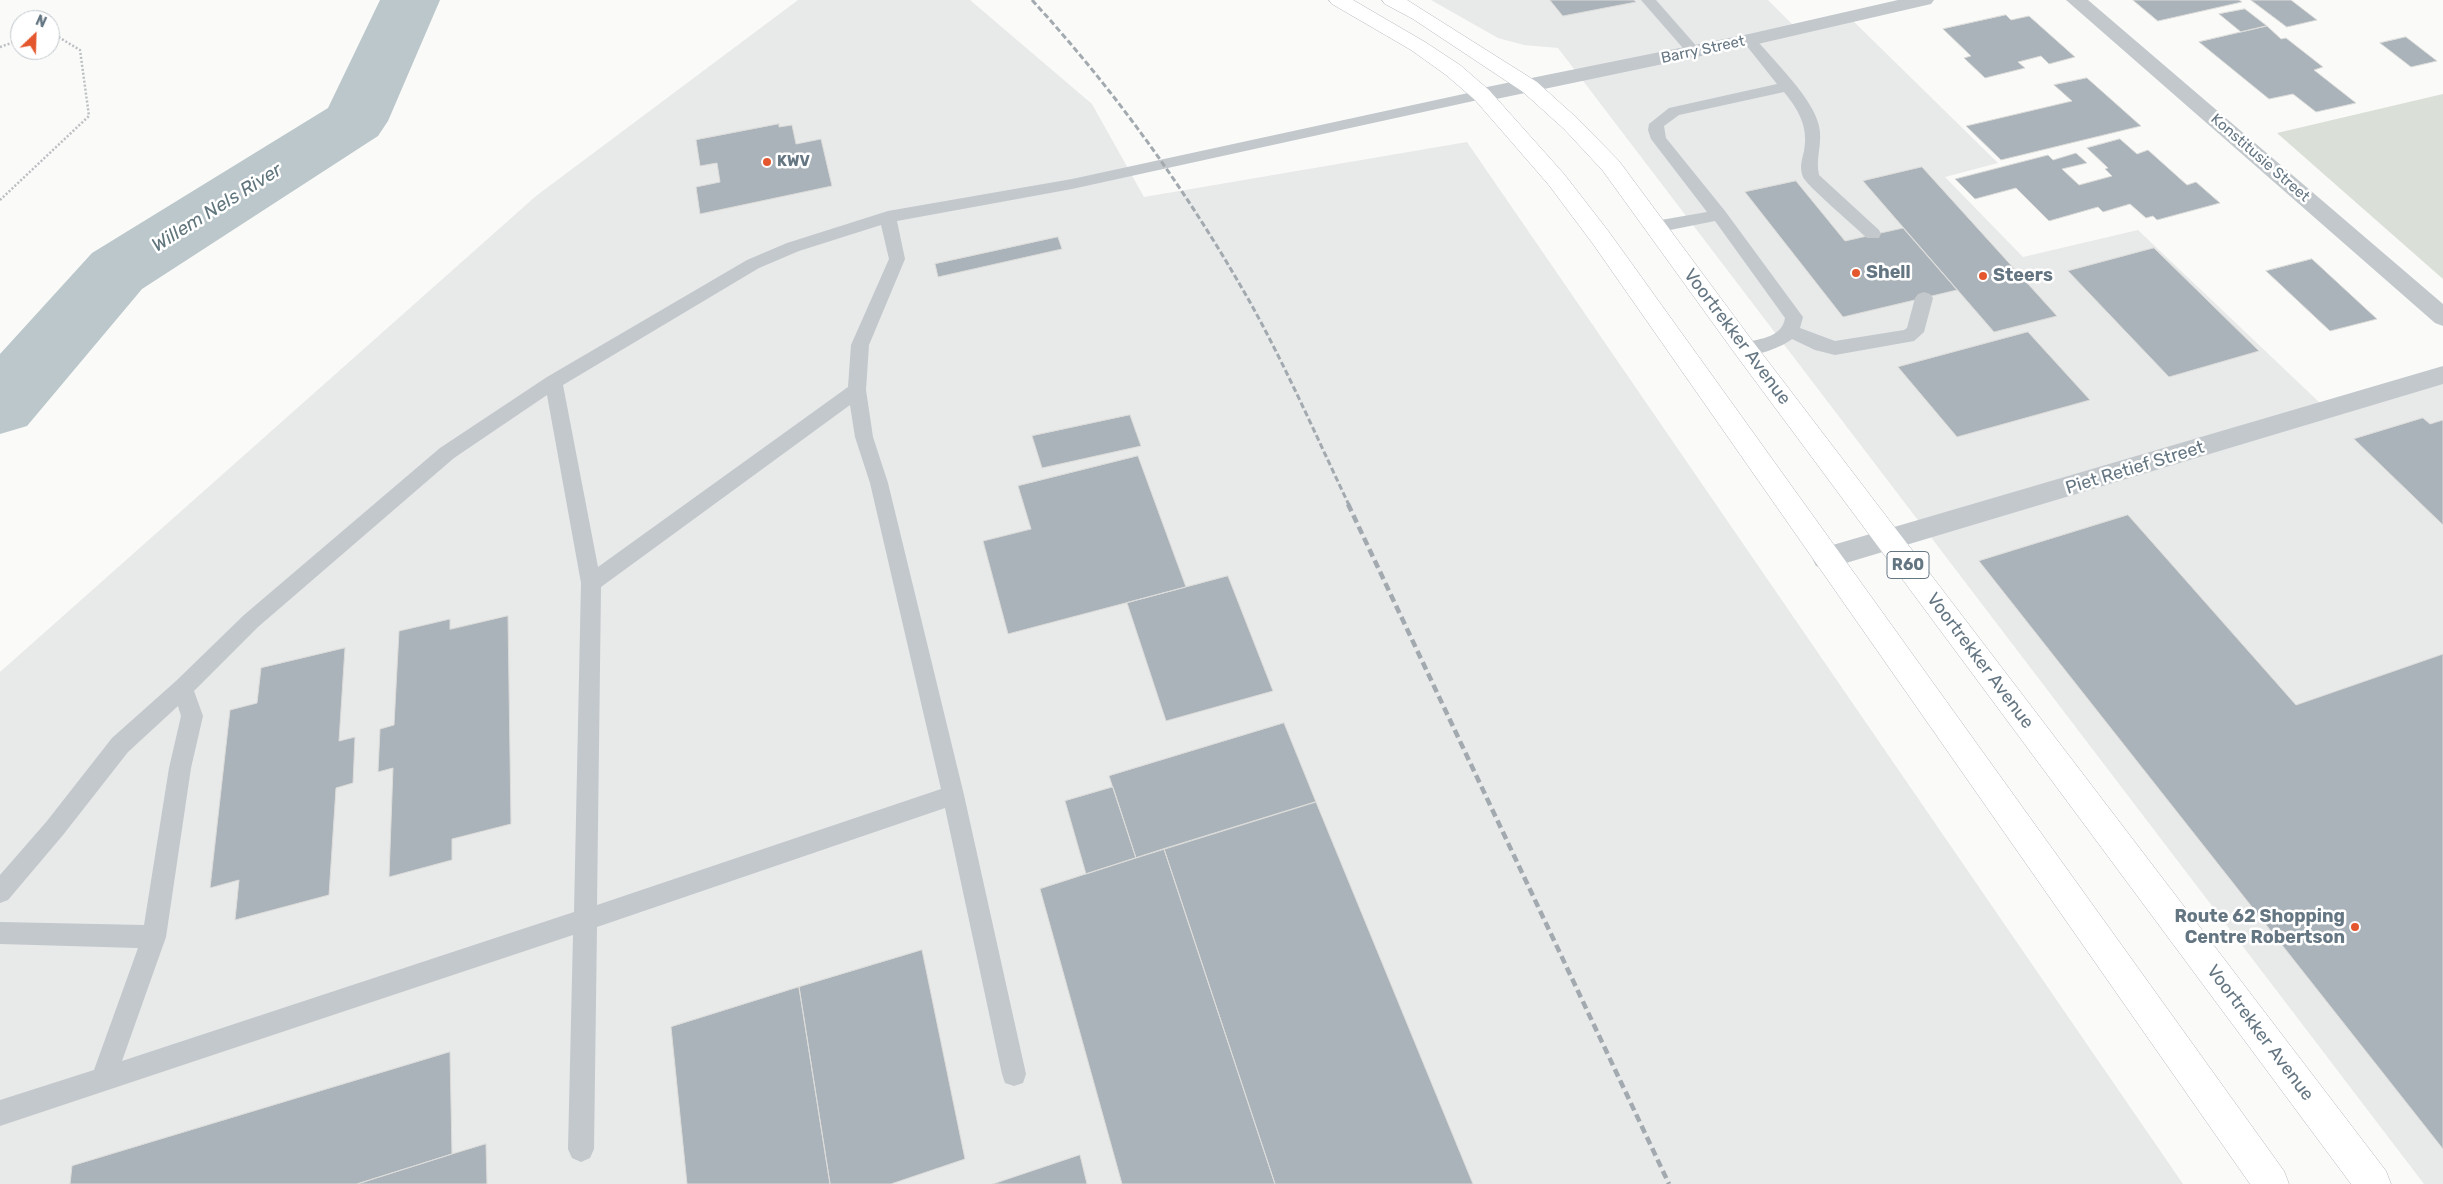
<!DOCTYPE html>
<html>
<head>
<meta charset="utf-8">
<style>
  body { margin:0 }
  #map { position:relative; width:2443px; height:1184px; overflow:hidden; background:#fafaf8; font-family:Rubik,sans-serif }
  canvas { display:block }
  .north { position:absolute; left:10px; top:10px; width:50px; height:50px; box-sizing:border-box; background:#fff; border:1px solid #c1c8cd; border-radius:50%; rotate:24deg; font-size:14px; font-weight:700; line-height:20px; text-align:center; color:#657683 }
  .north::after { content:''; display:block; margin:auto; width:18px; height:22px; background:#e4572e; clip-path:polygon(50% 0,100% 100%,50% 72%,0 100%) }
</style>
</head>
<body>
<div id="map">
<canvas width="2443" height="1184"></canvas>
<div class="north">N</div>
</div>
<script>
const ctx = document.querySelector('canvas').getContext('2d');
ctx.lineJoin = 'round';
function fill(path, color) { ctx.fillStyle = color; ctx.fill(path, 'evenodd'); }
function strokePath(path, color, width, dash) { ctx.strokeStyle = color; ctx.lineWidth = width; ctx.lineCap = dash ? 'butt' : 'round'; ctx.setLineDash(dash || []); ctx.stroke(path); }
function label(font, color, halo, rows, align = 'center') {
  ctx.font = font + ' Rubik,sans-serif'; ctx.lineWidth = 5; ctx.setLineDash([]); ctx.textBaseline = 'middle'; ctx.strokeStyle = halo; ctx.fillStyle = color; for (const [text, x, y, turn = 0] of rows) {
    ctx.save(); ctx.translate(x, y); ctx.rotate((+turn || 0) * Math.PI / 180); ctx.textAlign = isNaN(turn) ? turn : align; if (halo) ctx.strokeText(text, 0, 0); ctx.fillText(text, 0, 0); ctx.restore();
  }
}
const built = new Path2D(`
  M798,0h172l122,104 52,93 323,-55 716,1042h-2183v-512l536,-476z
  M1431,0h337l25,25 53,-11 152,149 -53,14 78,80 115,-27 182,173 123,-35v816h-19l-866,-1136 -34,-3 -26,-7z`);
const green = new Path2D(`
  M2443,94v185l-166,-146z`);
const river = new Path2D(`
  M380,0h60l-52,121 -10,15 -236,153 -115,137 -27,8v-80l92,-101 236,-145z`);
const building = new Path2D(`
  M1550,0h84l2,2 -73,14z
  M2133,0h106l3,2 -84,19z
  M2251,0h40l26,20 -30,7z
  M2245,9l22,17 -26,6 -22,-18z
  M2006,15l5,5 18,-4 46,41 -26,7 -8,-8 -23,6 7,6 -40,10 -21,-20 7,-2 -28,-27z
  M2267,26l14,13 5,-1 37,29 -9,3 42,33 -40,9 -23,-18 -24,5 -70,-57z
  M2406,37l31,24 -26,6 -31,-24z
  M2087,78l54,48 -140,34 -35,-34 106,-25 -18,-16z
  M779,124v3l13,-2 4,19 25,-5 11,47 -132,28 -4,-27 24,-5 -3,-19 -17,3 -4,-26z
  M2120,139l17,15 11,-4 39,35 9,-3 24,21 -63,17 -4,-4 -7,2 -16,-14 -27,8 -5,-5 -49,14 -33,-33 -41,11 -20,-20 93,-24 5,5 23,-7 11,10 -25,6 17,16 33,-9 -7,-7 3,-1 -21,-20z
  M1922,167l135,149 -63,16 -131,-151z
  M1796,181l49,60 58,-13 54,62 -114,27 -98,-125z
  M1058,237l4,12 -124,28 -3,-13z
  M2154,248l105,103 -90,26 -101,-106z
  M2312,259l65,60 -47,12 -64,-60z
  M2028,332l62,68 -133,37 -59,-70z
  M1130,415l11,31 -99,22 -10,-32z
  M2423,418l7,6 13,-4v105l-89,-86z
  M1138,456l48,131 -178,47 -25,-93 48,-12 -13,-43z
  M2128,515l168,190 147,-51v495l-464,-588z
  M1228,576l45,115 -107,30 -39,-118z
  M508,616l3,208 -59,15v21l-63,17 4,-109 -15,4 2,-43 14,-4 5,-94 51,-12v10z
  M345,648l-6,93 16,-4 -2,46 -17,5 -7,107 -94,25 4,-40 -29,8 20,-178 27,-7 4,-35z
  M1284,723l32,79 -180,56 -27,-82z
  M1113,787l23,71 -50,16 -21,-73z
  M1316,802l157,382h-198l-111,-335z
  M1164,849l111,335h-153l-82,-295z
  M922,950l43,209 -74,25h-61l-31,-197z
  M799,987l31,197h-143l-16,-157z
  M450,1052l2,102 -95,30h-287l2,-18z
  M486,1144l1,40h-130l95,-30z
  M1080,1155l7,29h-94z`);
const path = new Path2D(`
  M0,47l20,-7
  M0,200l89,-84 -9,-66 -30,-18`);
const service = new Path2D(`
  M1641,0h15l43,49 2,3 -2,3h-10z
  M1749,36l5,1c19,23 59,61 65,89 4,17 -4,32 0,49l60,55 2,4 -2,4h-12c-10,-10 -60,-52 -64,-61 -4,-10 -1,-17 1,-26 5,-24 -6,-42 -20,-59l-105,23 -15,11 2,12 59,73 75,102 3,4 -3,11 35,13 69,-11 3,-2 8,-30 3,-4 6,-2 6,2 3,4 -9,34 -10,9 -79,14 -20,-5 -23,-11c-11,9 -39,19 -53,15l-3,-5 3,-5c17,-5 43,-5 46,-26l-70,-97 -60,12 -6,-2 -2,-4 2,-4 6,-2 52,-9 -56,-73 -3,-9 1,-6 20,-16 108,-24 -35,-44z
  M1482,90l5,2 3,3 -3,3 -415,91 -175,32 8,38 -36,86 -3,45 7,47 15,46 76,312 62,279 -3,9 -9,3 -9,-3 -3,-9 -57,-266 -348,119 -3,222 -4,9 -9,4 -9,-4 -4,-9 5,-214 -573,191v-26l94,-30 44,-122 -138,-4v-22l144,3 25,-157 12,-52 -3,-10 -50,46 -65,83 -55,65 -8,3v-28l47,-54 65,-83 64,-57 68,-66 196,-167 107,-71 200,-117 40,-17 101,-32 184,-32zM881,225l8,34 -38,86 -3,42 -250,180 -35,-182 196,-117 40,-17zM547,395l34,188 -7,329 -452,149 44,-124 25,-169 12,-52 -9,-25 64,-64 196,-169zM850,405l5,32 15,46 71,306 -344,116 4,-318z`);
const minor = new Path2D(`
  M1898,0h36l-3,4 -182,42 -267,56 -7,-2 -3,-5 3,-5 7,-2 267,-54z
  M2066,0h22l355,304v22l-8,-3z
  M2443,366v18l-617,185 -10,-3 -4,-8 4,-8 10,-3z`);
const primary = new Path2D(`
  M1329,0h24l72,42 35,23 29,25 75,84 45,58 675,939 5,13h-39l-657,-940 -45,-60 -73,-84 -29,-25 -35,-25 -79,-46z
  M1382,0h25l130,82 41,37 41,42 135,182 632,828 5,13h-40l-615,-829 -133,-184 -39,-42 -41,-37 -110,-73 -28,-15z`);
const railFar1 = new Path2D(`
  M1032,0c85,93 157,194 219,304 36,65 66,134 98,201`);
const rail = new Path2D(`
  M1348,504l321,680`);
const markers = [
  [767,162,5,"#e4572e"],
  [1856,273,5,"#e4572e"],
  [1983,276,5,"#e4572e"],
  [2355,927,5,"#e4572e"]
];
const farStreetnames = [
  ["Barry Street",1703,50,-12],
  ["Konstitusie Street",2260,158,41]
];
const farPoinames = [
  ["KWV",777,162]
];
const shields = [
  [1908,565,42]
];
const shieldNames = [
  ["R60",1908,565]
];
const poiNames = [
  ["Shell",1866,273],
  ["Steers",1993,276],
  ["Route 62 Shopping",2345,917,"right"],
  ["Centre Robertson",2345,938,"right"]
];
const streetNames = [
  ["Voortrekker Avenue",1737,337,53],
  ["Piet Retief Street",2135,468,-17],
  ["Voortrekker Avenue",1980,661,53],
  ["Voortrekker Avenue",2260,1033,53]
];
const waterNames = [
  ["Willem Nels River",217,208,-32]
];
fill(built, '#e8e9e9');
fill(green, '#dadfd7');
fill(river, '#bbc7cb');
fill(building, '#aab3b9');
strokePath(building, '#dcdcda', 1);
strokePath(primary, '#b5babe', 1);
strokePath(path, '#bbbfc2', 2.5, [2, 2]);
fill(service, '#c3c8cc');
fill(minor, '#c3c8cc');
fill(primary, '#fff');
strokePath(railFar1, '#a2aab0', 3, [6, 3]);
strokePath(rail, '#a2aab0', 4.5, [8, 4.5]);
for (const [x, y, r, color] of markers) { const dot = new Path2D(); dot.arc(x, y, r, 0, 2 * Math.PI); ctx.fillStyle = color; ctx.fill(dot); strokePath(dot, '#fff', 2); }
label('15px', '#657683', '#fff', farStreetnames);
label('bold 15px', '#657683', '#fff', farPoinames, 'left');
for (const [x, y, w] of shields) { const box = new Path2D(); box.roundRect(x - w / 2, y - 13.5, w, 27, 4); ctx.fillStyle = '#fff'; ctx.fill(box); strokePath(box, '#657683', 1); }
label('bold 16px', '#657683', null, shieldNames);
label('bold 18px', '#657683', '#fff', poiNames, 'left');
label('18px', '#657683', '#fff', streetNames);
label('italic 19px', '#60757c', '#fff', waterNames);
</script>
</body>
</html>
